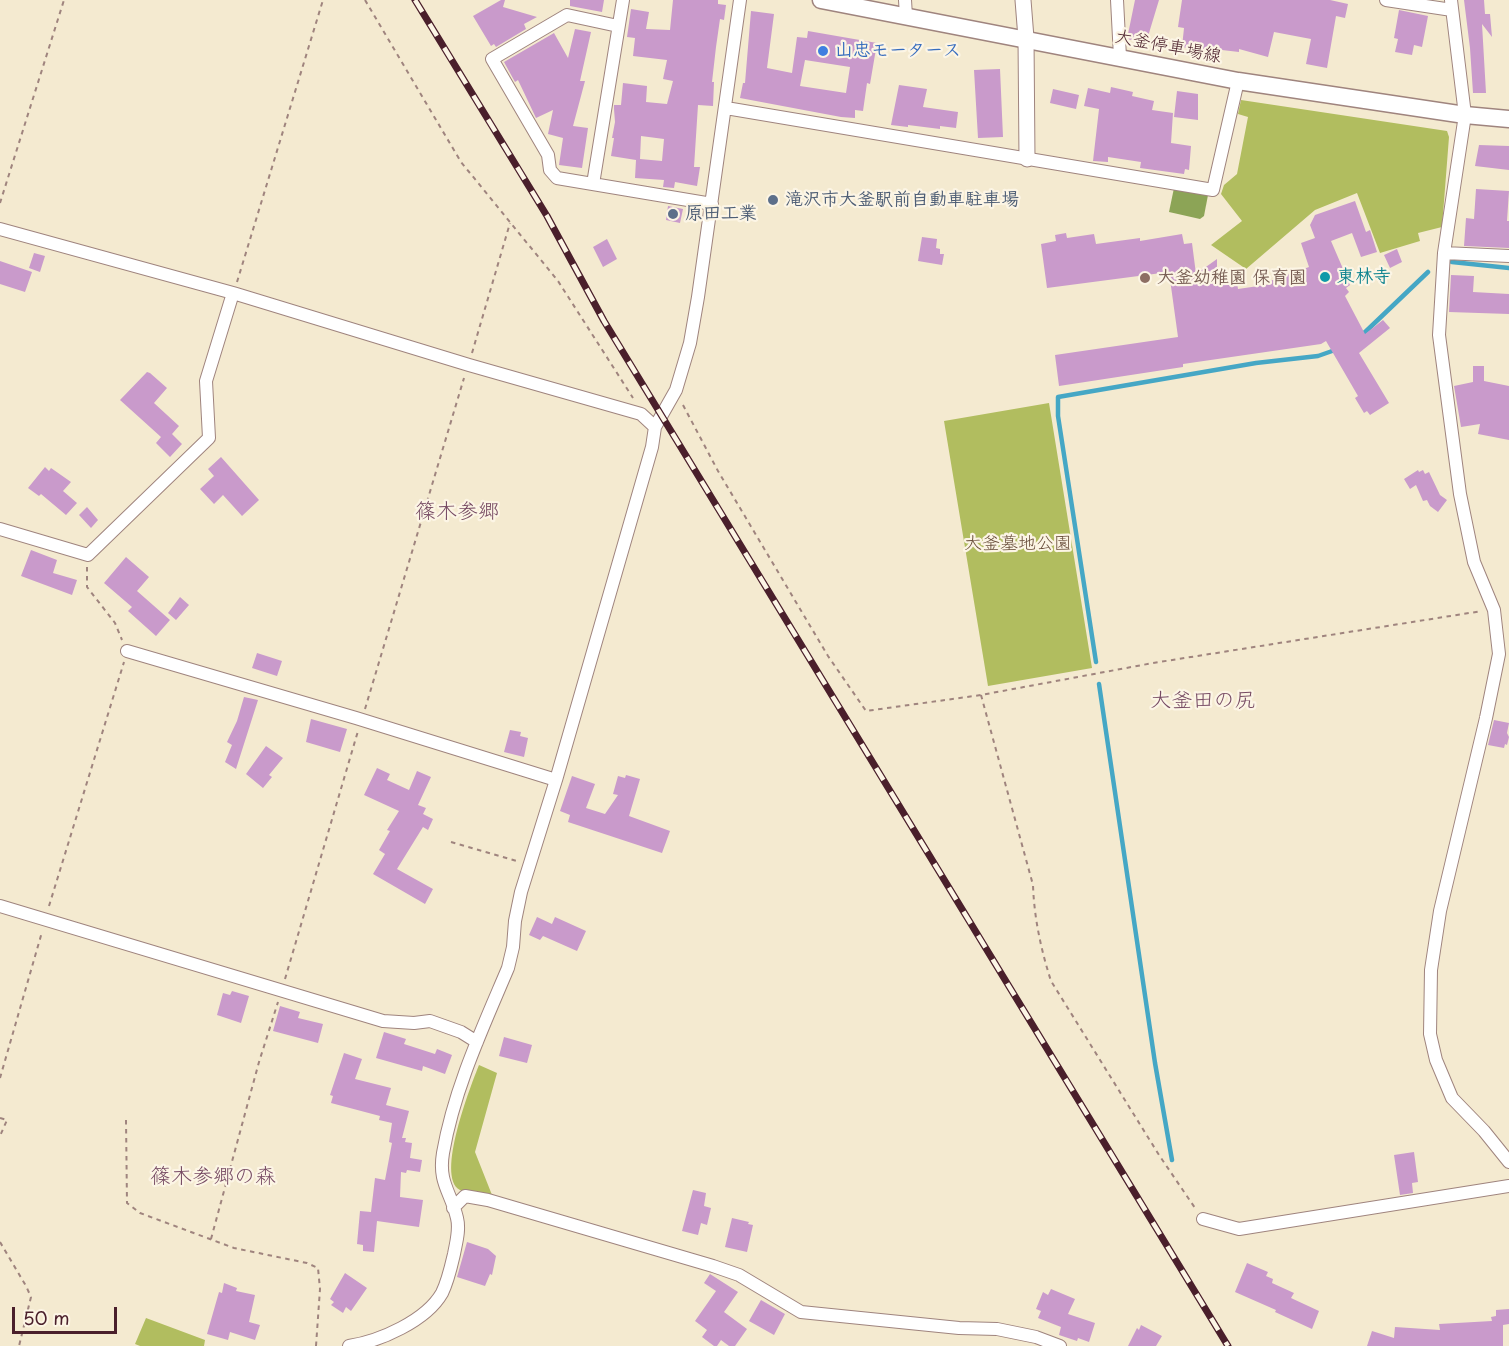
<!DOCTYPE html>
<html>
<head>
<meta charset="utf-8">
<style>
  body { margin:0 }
  #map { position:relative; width:1509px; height:1346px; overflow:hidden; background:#f4ead0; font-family:"Playpen Sans",sans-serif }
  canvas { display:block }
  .scale { position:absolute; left:12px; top:1307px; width:105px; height:27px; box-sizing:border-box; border:3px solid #4a1f2b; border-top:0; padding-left:8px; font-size:18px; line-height:21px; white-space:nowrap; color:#4a1f2b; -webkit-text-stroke:4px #fcf5e5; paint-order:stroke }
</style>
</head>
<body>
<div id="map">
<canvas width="1509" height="1346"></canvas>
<div class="scale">50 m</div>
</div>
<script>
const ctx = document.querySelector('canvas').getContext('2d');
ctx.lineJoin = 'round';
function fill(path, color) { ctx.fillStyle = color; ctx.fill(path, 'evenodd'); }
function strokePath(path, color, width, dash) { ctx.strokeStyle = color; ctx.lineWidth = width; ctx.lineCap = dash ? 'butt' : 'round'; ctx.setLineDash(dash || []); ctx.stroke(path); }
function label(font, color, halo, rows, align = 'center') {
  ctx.font = font + ' "Playpen Sans","Klee One",sans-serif'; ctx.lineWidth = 4.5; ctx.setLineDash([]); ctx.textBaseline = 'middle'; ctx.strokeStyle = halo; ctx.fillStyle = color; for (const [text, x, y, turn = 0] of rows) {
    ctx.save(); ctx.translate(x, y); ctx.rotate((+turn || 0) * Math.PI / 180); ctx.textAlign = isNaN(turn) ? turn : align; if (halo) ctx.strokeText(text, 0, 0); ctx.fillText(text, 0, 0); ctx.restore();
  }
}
const green = new Path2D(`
  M1241,100l206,31 2,6 -7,90 -24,6 2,8 -40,12 -23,-60 -42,17 -69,59 -35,-24 31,-24 -21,-27 3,-9 13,-11 11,-57 -10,-3z
  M1049,403l43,265 -104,18 -44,-265z
  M479,1065l18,8 -22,79 17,43c-9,-1 -24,0 -32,-5 -25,-13 11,-105 19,-125z
  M146,1318l59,22 -1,6h-64l-5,-2z`);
const forest = new Path2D(`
  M1174,188l34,7 -4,21 -4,3 -31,-7z`);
const stream = new Path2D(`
  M1452,262l57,6
  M1361,336l67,-64
  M1096,662l-38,-246v-19l198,-34 62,-7 17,-6
  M1099,684l56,379 17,97`);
const building = new Path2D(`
  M501,0h4l-2,7 34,10 -13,7 2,5 -30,18 -2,-3 -3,2 -18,-30z
  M570,0h34l-2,12 -32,-6z
  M673,0h45v4l8,1 -2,15 -4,-1 -4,28 -4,35h2l-1,24 -15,-1 -4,62h6l-3,19 -22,-4 -1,6 -11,-1 1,-7 -29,-2 1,-18 -25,-4 3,-18h-2l3,-16 -1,-13v-4h7l2,-22 24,3 -1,16 21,2 6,-23 -10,-2 4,-19 -34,-4 2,-18 -8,-1 4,-28 18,3 -3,17 24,1zM641,136l23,3 -2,22 -22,-2z
  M1135,0h24l-13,43 -19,-4z
  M1182,0h148l18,4 -3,14 -9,-2 -9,52 -21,-4 5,-25 -37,-7 -6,25 -29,-8v3l-17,-2 -1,4 -39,-7 2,-19 -6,-1z
  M1464,0h20l1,14h5l2,23 -10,-13 4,69h-13l-3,-45z
  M1399,10l29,6 -6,31 -8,-2 -2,10 -17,-3 3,-13 -4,-1z
  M751,11l23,3 -7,54 25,5 5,-36 10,1 1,-7 69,12 -7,41 -3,-1 -4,28 -8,-1v8l-14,-1 -101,-19 3,-15h2zM805,60l45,7 -4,26 -46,-7z
  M575,29l16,3 -11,49h5l-12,45 15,2 -6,40 -23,-3 4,-27 -15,-4 5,-24 -17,8 -18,-38 -3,2 -11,-20 50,-29 14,25z
  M1000,69l3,68 -25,1 -4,-68z
  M899,85l28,4 -4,18 35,5 -2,16 -16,-2v3l-32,-4v2l-17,-2z
  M1111,87l22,5 -1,4 22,5 -2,9 21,3 -2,30 20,3 -2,24 -4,-1 -1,5 -44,-6 1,-6 -33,-5v5l-15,-1 6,-52 -15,-3 4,-18 22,5z
  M1053,89l26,6 -3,14 -26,-6z
  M1177,91l21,3v26l-24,-3z
  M1479,145l30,1v24l-34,-4z
  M1476,189l33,2 -2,30h2v27l-45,-2 2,-28 8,1z
  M1355,201l11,31 4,-2 7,22 -16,5 -9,-24 -21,8 19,44 -4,3 3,4 -4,4 20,38 18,-14 7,8 -31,25 30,50 -19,12 -3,-4 -3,2 -9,-15 3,-2 -32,-55 -5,3 -138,20v3l-124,19 -4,-31 123,-18 -9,-65 -122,16 -6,-44 15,-3 -1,-6 11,-2 1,5 27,-4 2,10 44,-6v3l42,-7 2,10 8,-1 4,31 21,-15v20l19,-3 2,13 34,-5 -2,-3 39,-14 -8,-24 14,-5 -5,-13 5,-10z
  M668,206l15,3 -3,14 -14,-3z
  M922,237l15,2 -1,9 4,1v5h4l-2,11 -24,-4z
  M607,239l10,20 -14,8 -10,-20z
  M1397,249l5,13 -12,6 -6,-13z
  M34,253l11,3 -5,16 -11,-4z
  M0,261l32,11 -7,20 -25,-8z
  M1451,275l23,1 -1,16 36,2v20l-60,-2z
  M1473,366h11v15l25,5v54l-31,-6 2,-10 -19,3 -7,-41 19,-4z
  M147,372l3,1 17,15 -13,15 25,23 -7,8 10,10 -12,13 -14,-14 5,-6 -41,-37z
  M221,457l38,43 -17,16 -19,-21 -9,9 -14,-15 14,-13 -6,-7z
  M45,467l4,4 2,-3 20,14 -8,9 14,12 -11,12 -25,-21 -2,2 -11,-8z
  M1418,470l1,2 4,-2 2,4 4,-2 11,23 7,5 -9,12 -8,-6 -3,-6 -4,1 -7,-16 -6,4 -6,-10z
  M87,507l11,13 -7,8 -12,-13z
  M31,550l26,10 -4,13 24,7 -5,15 -51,-19z
  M126,557l23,20 -12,14 33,29 -14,16 -28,-25 4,-4 -28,-24z
  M180,597l9,8 -13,15 -8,-7z
  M257,653l25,8 -5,15 -25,-8z
  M244,697l14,3 -22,69 -11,-7 7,-17 -5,-3 10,-21z
  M311,719l36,10 -7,23 -34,-10z
  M1494,720l15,3 -2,10 2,4 -2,8 -2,-1 -1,4 -16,-3z
  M510,730l11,2 -1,4 8,2 -4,19 -20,-5z
  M266,746l17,12 -14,17 3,2 -9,11 -17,-14z
  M377,768l13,6 -3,6 22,10 8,-19 14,6 -13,28 8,3 -3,6 10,5 -5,11 -5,-3 -26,42 36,20 -8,15 -52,-30 12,-20 -6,-4 11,-19 -3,-1 12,-19 -35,-16z
  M626,775l14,4 -11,37 41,15 -8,22 -94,-31 2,-7 -10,-4 12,-35 23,8 -9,24 19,6 13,-19 -5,-1 5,-18 7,2z
  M537,917l15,7 3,-7 31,14 -9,20 -34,-15 -3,4 -11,-5z
  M232,991l17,5 -8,27 -24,-8 6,-22 7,2z
  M280,1006l20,6 -2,6 25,6 -5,19 -45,-12z
  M384,1032l22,7 -2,5 31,10 2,-5 15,6 -7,19 -22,-8 -1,5 -46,-13z
  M504,1037l28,8 -5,18 -28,-7z
  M344,1053l18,6 -7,20 36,9 -5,17 23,6 -7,27h4l-1,4 7,1 -2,15 12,2 -2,12 -13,-2 -1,3 -5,-1 -1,25 23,3 -4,27 -42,-6 -3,31 -11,-1v-6l-6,-1 3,-33 11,1 4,-34 10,2 7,-37 -3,-1 3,-19 -13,-3 1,-4 -49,-13 2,-7 -3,-1z
  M1414,1152l4,30 -6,1 1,10 -13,2 -6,-40z
  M693,1190l13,3 -2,13 7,2 -4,17 -6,-2 -3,12 -16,-4z
  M732,1218l17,4 -1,2 5,1 -6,27 -22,-5z
  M467,1242l21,7 8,7 -4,19 -2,-1 -5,12 -28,-9z
  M1247,1263l21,9 -2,4 7,3 -1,4 22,10 -3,5 28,13 -7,18 -37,-17 1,-2 -41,-18z
  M345,1273l22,15 -16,23 -5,-4 -3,6 -12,-8 3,-3 -4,-3z
  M710,1274l28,18 -14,20 23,17 -12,17h-6l-8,-6 -4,6h-3l-12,-9 5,-7 -12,-9 21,-30 -12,-8z
  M224,1283l13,5 -1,3 19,4 -6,27 11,3 -5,15 -25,-8 -2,8 -21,-6 12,-42 3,1z
  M1051,1289l24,10 -7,15 27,9 -6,19 -11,-4 -1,3 -18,-6 2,-8 -23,-9 3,-7 -5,-2 7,-17 5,3z
  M761,1300l24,14 -11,21 -25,-14z
  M1509,1309v15l-6,1v21h-136l5,-15 22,7 1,-11 45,3 -1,-6 53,-3 -1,-4 5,-1v-6z
  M1141,1325l21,11 -6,10h-28l9,-18 2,2z`);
const path = new Path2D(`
  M365,0l96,162 97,119 75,117
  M0,203l64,-203
  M237,282l86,-282
  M472,353l38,-130
  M683,405l35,66 110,185 38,55 115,-16 172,-32 329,-52
  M87,567v20l28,36 7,17
  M981,695l52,190c1,32 8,65 18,96l108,174 36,53
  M365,709l99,-331
  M451,842l66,19
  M49,906l75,-244
  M285,979l73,-248
  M0,1078l42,-146
  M0,1118l7,2 -7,16
  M126,1120l1,83 13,10 94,35 73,15 11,5 2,21 -4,57
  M211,1239l48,-177 19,-60
  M0,1242l26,44 5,11 -12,49`);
const minor = new Path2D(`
  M905,0l1,16
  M1117,0l3,57
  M1386,0l66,10
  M1451,0l14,115 -21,138 -5,82 21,159 14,68 20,48 5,44 -13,64 -46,193 -9,59 -1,64 6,26 16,38 32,33 25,31
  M618,26l-51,-11 -75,44 56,96 2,15 7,8 155,26
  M726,108l487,82 25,-109
  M593,184l30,-184
  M0,229l233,64 236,72 172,49 14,13
  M1444,253l65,3
  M0,529l88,26 121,-117 -3,-57 27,-88
  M127,651l229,67 200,62
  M0,906l383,115 31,2 16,-2 31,11 16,10
  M453,1208l12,-12 23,4 225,66 26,9 62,37 158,16 38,1 39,8 24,9
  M1203,1219l36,10 270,-43
  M349,1346c31,-5 77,-25 93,-53 6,-12 9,-26 12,-39 2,-11 6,-24 3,-36 -6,-26 -19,-35 -14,-65 11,-64 40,-126 65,-185l5,-21 2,-26 6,-29 35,-112 96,-333 3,-20 21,-37 14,-47 8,-46 42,-297`);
const tertiary = new Path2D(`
  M1023,0l3,38 1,121`);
const secondary = new Path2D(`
  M821,0l417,81 227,34 44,4`);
const rail = new Path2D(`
  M415,0l132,216 57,105 624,1025`);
const markers = [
  [823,51,6,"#3f7fe0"],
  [773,200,6,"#5c6f8a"],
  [673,214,6,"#5c6f8a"],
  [1325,277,6,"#0f9aa8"],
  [1145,278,6,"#8d6e63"]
];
const streetNames = [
  ["大釜停車場線",1168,47,11]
];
const shopNames = [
  ["山忠モータース",835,51]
];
const serviceNames = [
  ["滝沢市大釜駅前自動車駐車場",785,200],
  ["原田工業",685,214]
];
const cultureNames = [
  ["東林寺",1337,277]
];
const educationNames = [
  ["大釜幼稚園 保育園",1157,278]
];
const parkNames = [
  ["大釜墓地公園",1018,544]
];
const quarterNames = [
  ["篠木参郷",457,512],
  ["大釜田の尻",1203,701],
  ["篠木参郷の森",213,1177]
];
fill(green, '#b1bd5f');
fill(forest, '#8ca456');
strokePath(stream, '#45a7c5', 4.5);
fill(building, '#c99acb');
strokePath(minor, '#9f847e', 14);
strokePath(tertiary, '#9f847e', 17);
strokePath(secondary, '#9f847e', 19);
strokePath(path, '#9f847e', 2, [4.5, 4.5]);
strokePath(minor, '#fff', 12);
strokePath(tertiary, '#fff', 15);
strokePath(secondary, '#fff', 16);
strokePath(rail, '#4a1f2b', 7);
strokePath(rail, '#fcf5e5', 4.5, [14]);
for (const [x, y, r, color] of markers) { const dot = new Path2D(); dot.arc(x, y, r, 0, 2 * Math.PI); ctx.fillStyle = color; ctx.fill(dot); strokePath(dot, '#fcf5e5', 2); }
label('18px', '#4a1f2b', '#fcf5e5', streetNames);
label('bold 18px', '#366cbe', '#fcf5e5', shopNames, 'left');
label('bold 18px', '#4e5e75', '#fcf5e5', serviceNames, 'left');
label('bold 18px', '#0d838f', '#fcf5e5', cultureNames, 'left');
label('bold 18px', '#785e54', '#fcf5e5', educationNames, 'left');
label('18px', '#694e3b', '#fcf5e5', parkNames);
label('21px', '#764a63', '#fcf5e5', quarterNames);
</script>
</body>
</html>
